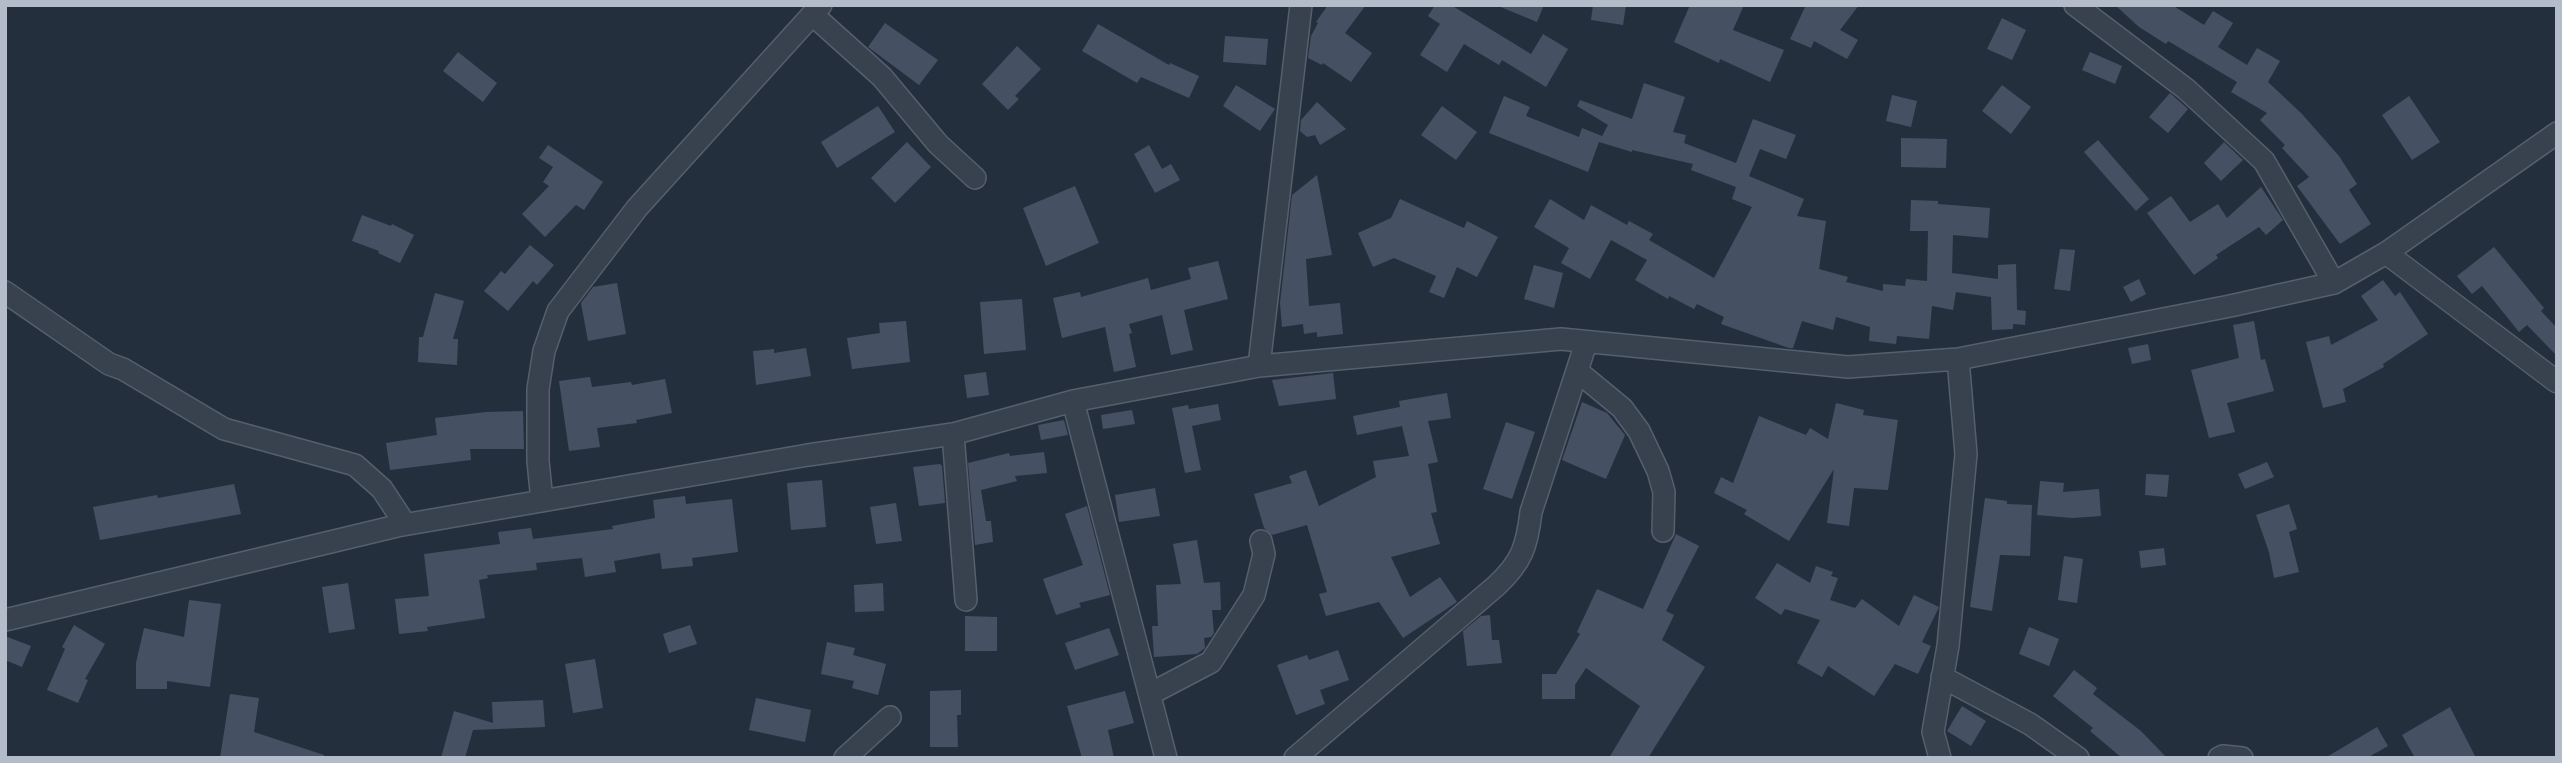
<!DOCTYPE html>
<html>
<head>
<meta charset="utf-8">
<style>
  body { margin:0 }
  #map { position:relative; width:2562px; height:763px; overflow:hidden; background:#242f3e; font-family:"Nunito Sans",sans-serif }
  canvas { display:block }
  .frame { position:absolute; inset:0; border:7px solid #b4bcc9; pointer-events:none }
</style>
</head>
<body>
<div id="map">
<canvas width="2562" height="763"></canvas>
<div class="frame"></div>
</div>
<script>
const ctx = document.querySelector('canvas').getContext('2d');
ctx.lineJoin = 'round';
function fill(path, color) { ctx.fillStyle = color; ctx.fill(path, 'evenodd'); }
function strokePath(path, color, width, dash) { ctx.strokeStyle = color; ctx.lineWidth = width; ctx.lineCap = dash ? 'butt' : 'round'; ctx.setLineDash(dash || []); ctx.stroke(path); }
const building = new Path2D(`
  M1328,5h38l-21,28 27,20 -21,29 -28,-19 -1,2 -14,-7 3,-22 7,-13 -2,-1z
  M1435,5h16l80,49 12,-20 25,15 -22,38 -44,-27 -3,5 -35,-21 -17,28 -27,-17 20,-31 -12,-8z
  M1496,5h48l-7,17z
  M1593,5h33l-3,20 -32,-5z
  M1690,5h54l-11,25 51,20 -14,32 -50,-23 -1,4 -45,-21z
  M1806,5h53l-19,25 18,10 -11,19 -33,-18 -3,7 -21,-9z
  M2115,5h57l32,20 9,-14 20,12 -15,24 29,18 10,-17 23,13 -12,21 34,32 37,42 18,28 -8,6 22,34 -31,20 -43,-58 12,-9 -27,-29 3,-3 -25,-25 7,-7 -36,-21 6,-10 -69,-41 -2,3 -27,-17z
  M2002,18l24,12 -14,30 -25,-11z
  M885,23l53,37 -19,25 -51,-38z
  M1098,24l71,41 1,-2 29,13 -10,22 -48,-21 -4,6 -55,-32z
  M1225,36l43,3 -2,26 -43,-3z
  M1017,46l24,23 -26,27 4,3 -11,11 -26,-26z
  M458,52l39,31 -14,19 -40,-31z
  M2090,52l32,14 -7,18 -33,-14z
  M1644,83l41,14 -12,35 13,3 -2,8 52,20 17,-44 43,16 -10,24 -26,-10 -11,27 55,23 -7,17 29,5 -7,48 29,8 -2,5 37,9v-7l22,2 1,-7 21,2 1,-50h-18l1,-31 27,1v3l52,4 -2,30 -35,-3 -1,38 46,6v-14l18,-1 1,46 9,1 -1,14 -12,-1v5l-21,1 -1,-33 -35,-5 -3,18 -21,-4 -3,33 -32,-3 -1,8 -27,-3 1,-14 -34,-10 -3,13 -31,-9 -9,27h-4l-68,-24 3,-7 -27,-13 -3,5 -25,-13 -1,3 -33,-19 12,-20 -36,-20 -21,39 -29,-16 8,-15 -35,-21 16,-28 34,21 7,-15 36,20 2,-4 24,13 -4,6 65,38 38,-71 -20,-8 4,-12 -45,-17 2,-6 -61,-14v2l-33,-10 -11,30 -99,-39 15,-37 26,11 -4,9 53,21 3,-9 20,8 -2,4 8,-15 -31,-19 3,-6 52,19z
  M1236,85l39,24 -15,22 -37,-25z
  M2002,85l29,22 -20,27 -29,-23z
  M2170,93l18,16 -20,24 -19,-16z
  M1892,95l25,6 -6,26 -25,-6z
  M2409,96l31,46 -28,18 -30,-45z
  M1317,102l29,27 -26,16 -5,-10 -8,2 -7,-6 1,-11z
  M878,106l17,26 -58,36 -16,-26z
  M1442,106l35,26 -21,28 -35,-25z
  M1901,138l46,1 -1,29 -45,-1z
  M2098,140l51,59 -13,12 -52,-59z
  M907,142l24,25 -36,36 -24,-25z
  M2224,142l19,18 -22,21 -17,-18z
  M548,145l55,37 -19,28 -8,-5 -31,32 -23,-23 27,-28 -6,-4 10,-15 -14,-9z
  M1149,145l13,24 9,-5 9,16 -25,13 -21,-39z
  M1317,175l15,80 -26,4 3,47 31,-3 3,31 -26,3v-5l-13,2 -1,-10 -21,3 -2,-24 12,-108z
  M1075,186l24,57 -53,23 -23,-58z
  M2261,187l22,33 -17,15 -7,-8 -43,28 2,3 -24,17 -47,-62 24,-17 19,26 28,-18 9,14z
  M1400,199l64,29 3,-7 31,16 -21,40 -20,-10 -13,31 -15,-6 7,-16 -42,-18 -21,9 -15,-34 33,-15z
  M362,215l29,11 1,-2 22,11 -14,28 -22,-10 1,-2 -27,-10z
  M530,245l24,20 -17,20 -4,-4 -25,30 -24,-20 17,-20 4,3z
  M2494,247l50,61 -3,3 16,17v28l-30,-31 -8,7 -37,-46 -10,8 -15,-18z
  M2060,249l15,1 -5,41 -16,-2z
  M1218,261l10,38 -44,11 9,40 -22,5 -9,-40 -33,9 3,9 -3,1 7,33 -22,5 -9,-45 -43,11 -9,-40 27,-6 1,5 67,-19 3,12 40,-11 -3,-11z
  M1534,265l29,8 -9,35 -30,-9z
  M2139,279l7,15 -15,8 -8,-15z
  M2383,280l12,16 5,-4 28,42 -45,30 1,3 -41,22 3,13 -23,6 -17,-66 23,-6 2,9 47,-25 -17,-24z
  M617,283l9,51 -38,7 -7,-38 12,-16z
  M435,293l29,8 -11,38h5l-1,26 -39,-3 1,-25h4z
  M1022,299l4,51 -42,4 -4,-52z
  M906,321l4,41 -58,7 -5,-31 33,-5 -1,-10z
  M2254,321l7,39 4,-1 9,32 -47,12 8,29 -26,6 -18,-68 48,-12 -6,-33z
  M2148,344l3,16 -19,4 -4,-16z
  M806,348l5,28 -55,9 -3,-34 21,-2v4z
  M986,372l3,23 -22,3 -3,-23z
  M1333,373l3,26 -57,7 -7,-26z
  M590,377l2,10 39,-5 1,3 33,-6 7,34 -36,7 1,3 -40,5 3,19 -31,4 -10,-70z
  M1447,393l4,25 -23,3 10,41 -10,2 9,48 -6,1 9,31 -49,13 19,40 30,-20 17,25 -54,36 -24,-36 -53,14 -7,-22 8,-2 -20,-67 -35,10 -8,-7 -10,-34 38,-11 -3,-7 17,-6 13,36 57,-29 -3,-16 36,-5 -7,-30 -45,9 -4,-19 47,-9 -1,-6z
  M1582,402l25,11 18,22 -19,44 -44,-19z
  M1836,403l28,7 -1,5 35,5 -10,70 -34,-2 -5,38 -22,-3 7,-54 -45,72 -45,-27 3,-4 -33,-17 7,-16 12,6 26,-67 47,19 4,-7 18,11z
  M1218,404l3,16 -29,6 9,44 -16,3 -13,-65 16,-3 1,4z
  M1132,410l3,14 -32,5 -2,-14z
  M523,411l1,38h-54l1,11 -81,10 -4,-27 51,-8 -2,-17 51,-6z
  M1064,420l4,15 -27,5 -3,-15z
  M1506,422l29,10 -23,67 -29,-10z
  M1044,452l3,21 -32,3 2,5 -36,9 5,31h5l2,21 -18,3 -7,-82 41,-10 1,3z
  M2267,462l7,15 -29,12 -7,-15z
  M940,464l2,2 3,37 -26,3 -6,-39z
  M2146,474l23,1 -2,22 -22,-2z
  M822,480l4,47 -35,3 -4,-47z
  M2040,481l24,2 -1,9 36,-3 2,27 -29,2 -35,-3z
  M234,484l7,30 -141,26 -7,-33 64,-12 1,3z
  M1155,488l5,28 -41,6 -4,-27z
  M685,496l1,8 46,-5 6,53 -46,6 1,8 -31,3 -2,-16 -46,8 2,11 -31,5 -3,-19 -46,5 1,7 -50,5 1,3 -9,2 6,38 -58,9 1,4 -29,3 -4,-35 34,-3 -5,-42 76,-10 -2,-12 33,-4 2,11 80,-10 -1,-3 43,-8 -2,-18z
  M1985,498l22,3v3l25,1 -2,51 -30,-1 -8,56 -22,-4z
  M896,503l6,38 -26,3 -6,-37z
  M2289,504l8,25 -8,3 10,40 -25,6 -5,-26 -13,-37z
  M1087,506l23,89 -31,8 2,4 -25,8 -13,-36 40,-14 -18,-51z
  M1676,534l23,12 -33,65 8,4 -12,25 43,27 -57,91h-39l31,-52 -54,-38 -11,17v14h-33v-25h14l24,-40 -3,-2 20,-43 46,20z
  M1197,540l7,43 16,-1 1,28h-9l2,23 -3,4 -7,1 1,10 -8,6 -43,3 -2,-31h6l-2,-41 25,-1 -8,-40z
  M2164,548l2,17 -25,3 -2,-17z
  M2064,556l19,3 -6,44 -19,-3z
  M1777,563l33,20 6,-17 17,6 -2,4 7,2 -8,22 25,8 7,-9 37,27 15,-31 25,12 -17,35 9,4 -13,28 -23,-10 -21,32 -46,-30 -6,11 -25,-14 23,-43 -35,-11 -4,6 -26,-17z
  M348,583l7,46 -26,4 -7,-46z
  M883,583l1,28 -29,1 -1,-27z
  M189,600l32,4 -11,83 -43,-6v8h-31v-26l8,-35 40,9z
  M1490,615l2,25h7l3,23 -35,3 -4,-35 18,-15z
  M965,616l32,1v34h-32z
  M74,625l31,19 -20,35 3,1 -10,23 -31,-13 18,-41 -3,-2z
  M690,625l7,19 -28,9 -6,-19z
  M2029,627l30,12 -10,27 -30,-12z
  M1109,628l10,27 -44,15 -10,-27z
  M5,636l26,10 -9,21 -17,-7z
  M827,642l28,6 -2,7 33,9 -8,31 -26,-7 2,-7 -33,-7z
  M1338,650l11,30 -29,10 5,14 -29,11 -19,-50 30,-10 2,5z
  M595,659l8,49 -30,5 -8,-49z
  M2074,670l23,18 -4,6 48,37 26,27h-45l-32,-27 3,-3 -40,-32z
  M961,690v25h-4l1,32h-28v-56z
  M1125,691l9,32 -26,7 6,28h-32l-15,-52z
  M230,694l29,4 -5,34 70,23v3h-104z
  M756,698l55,12 -6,32 -56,-12z
  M543,700l2,27 -72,3 -8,28h-24l13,-47 39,12 -1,-21z
  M1962,706l24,15 -15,25 -24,-15z
  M2450,707l26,51h-61l-13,-23z
  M2377,727l11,19 -21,12h-42z`);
const street = new Path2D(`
  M2075,5l111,84 78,72 70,122
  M814,16l68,61 56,67 37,34
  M2386,253l171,129
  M5,292l104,72 14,5 101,60 131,36 27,24 23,35
  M1259,366l42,-361
  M1577,371l45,37 17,23 19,40 6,21 -1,39
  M1073,401l93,357
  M953,434l13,166
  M542,501l-4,-40v-72l6,-38 14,-40 79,-103 184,-203
  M5,620l392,-94 411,-71 145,-21 120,-33 186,-35 302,-27 287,28 110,-8 272,-53 104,-23 52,-30 171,-120
  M1942,677l88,47 48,34
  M1150,694l61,-32 43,-67 10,-41 -3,-13
  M845,758l45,-41
  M1295,758l201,-172c26,-24 31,-40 35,-74l55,-169
  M1940,758l-7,-26 15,-86 18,-192 -8,-95
  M2219,758l4,-2 19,2`);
fill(building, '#455162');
strokePath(street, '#565f6c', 24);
strokePath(street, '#38414e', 21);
</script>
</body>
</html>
